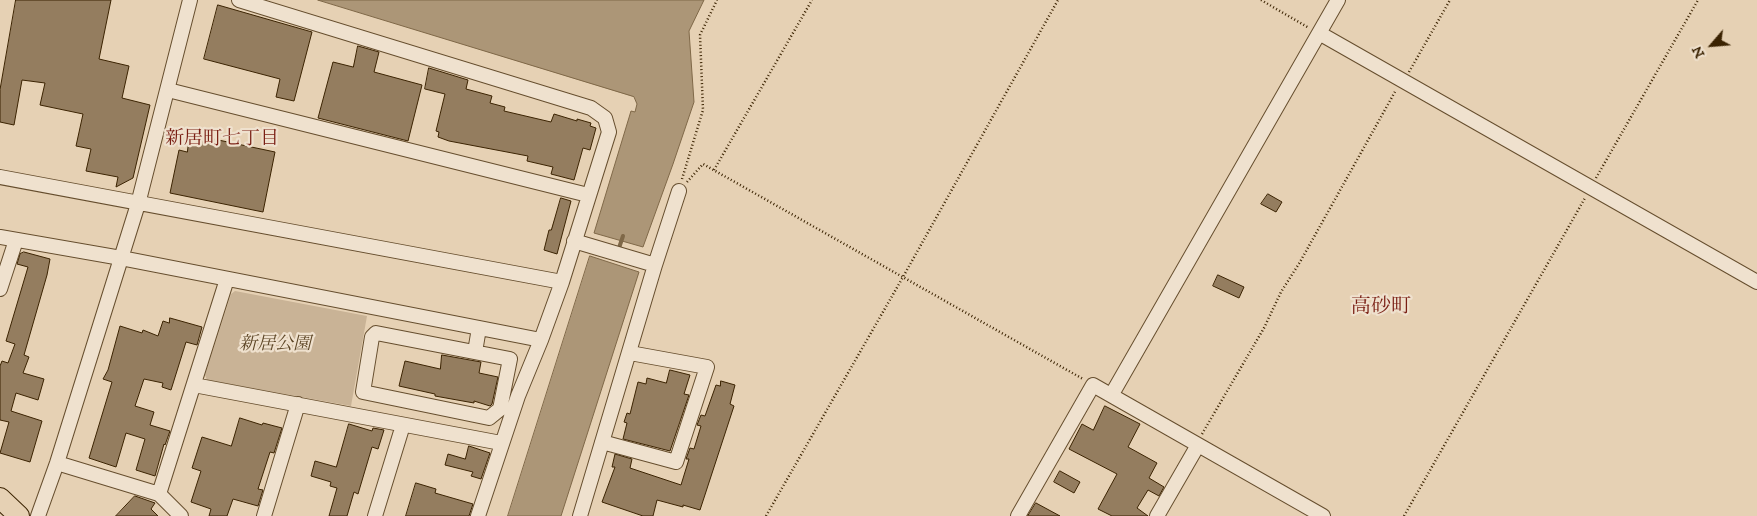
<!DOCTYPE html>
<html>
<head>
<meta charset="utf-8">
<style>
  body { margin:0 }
  #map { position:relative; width:1757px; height:516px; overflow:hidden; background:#e6d1b4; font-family:"IM FELL DW Pica",serif }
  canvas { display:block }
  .north { position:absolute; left:1687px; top:20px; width:50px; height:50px; -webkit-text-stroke:4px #efe1ce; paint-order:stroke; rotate:243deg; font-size:14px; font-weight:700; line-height:20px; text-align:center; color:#3b2302 }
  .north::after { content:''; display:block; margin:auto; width:18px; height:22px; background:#3b2302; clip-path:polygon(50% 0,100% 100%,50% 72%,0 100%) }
</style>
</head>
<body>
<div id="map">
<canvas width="1757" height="516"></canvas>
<div class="north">N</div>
</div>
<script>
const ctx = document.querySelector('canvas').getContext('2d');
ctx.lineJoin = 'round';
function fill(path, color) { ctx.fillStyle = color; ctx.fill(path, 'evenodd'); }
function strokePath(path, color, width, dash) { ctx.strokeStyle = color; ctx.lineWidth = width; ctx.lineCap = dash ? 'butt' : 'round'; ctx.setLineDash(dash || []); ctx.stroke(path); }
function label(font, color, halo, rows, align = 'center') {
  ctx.font = font + ' "IM FELL DW Pica","Noto Serif JP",serif'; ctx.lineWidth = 4.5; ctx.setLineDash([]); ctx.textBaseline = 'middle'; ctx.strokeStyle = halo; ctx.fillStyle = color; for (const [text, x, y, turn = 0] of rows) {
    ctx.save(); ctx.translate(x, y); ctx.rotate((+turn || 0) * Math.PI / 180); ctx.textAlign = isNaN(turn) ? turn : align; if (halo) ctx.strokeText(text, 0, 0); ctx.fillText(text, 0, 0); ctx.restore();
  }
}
const green = new Path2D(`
  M235,291l132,25 -16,90 -144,-26 -2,-5 26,-81z`);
const water = new Path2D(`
  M318,0h386l-15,31 5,71 -21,62 -30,83 -49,-14 37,-122 4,1 2,-8 -3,-7z
  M590,256l49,16 -78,244h-53z`);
const stream = new Path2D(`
  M618,251l5,-15`);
const building = new Path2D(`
  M16,0h95l-12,59 30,7 -7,32 28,7 -17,73 -17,9 2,-10 -32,-6 5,-22 -15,-3 7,-32 -43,-9 5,-22 -23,-3 -8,45 -14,-3v-32z
  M218,5l94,27 -18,69 -18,-4 4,-18 -76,-20z
  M358,46l21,6 -5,20 48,13 -14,56 -90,-23 15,-56 20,5z
  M429,68l39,12 -2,9 26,7 -2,7 15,4 -1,4 47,11 3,-8 23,7v-2l14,4 -1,3 6,2 -6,22 -7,-2 -9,32 -23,-6 2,-7 -26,-6 1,-5 -79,-15 -11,-4 1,-5 -3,-1 9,-37 -20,-5z
  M190,134l85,18 -12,60 -93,-19 9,-43 8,2z
  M1268,194l14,8 -6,10 -15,-8z
  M561,198l10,3 -14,53 -13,-4 5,-20h2z
  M24,252l26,7 -3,16 -23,80 5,2 -6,16 21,6 -6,21 -22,-7 -5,18 31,10 -12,41 -30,-9 9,-31 -9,-2v-54l2,-5 6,2 7,-19 -9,-3 22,-74 -11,-3 3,-10z
  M1218,275l26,12 -5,11 -26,-12z
  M170,318l32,9 -5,18 -11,-3 -15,48 -9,-3 1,-4 -19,-4 -9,27 19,6 -4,13 20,6 -5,14 -1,-1 -9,32 -19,-6 9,-31 -19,-6 -10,34 -27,-9 23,-76 -9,-3 5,-9 12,-44 22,7 1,-3 15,6 5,-15 6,2z
  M442,355l39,7 -2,11 19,4 -6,27 -2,2 -16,-5v2l-39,-7v-2l-36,-8 6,-25 35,8z
  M670,370l20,5 -6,19 5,1 -19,56 -47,-12 4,-16 -3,-1 3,-9 3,1 8,-32 8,2 1,-6 19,5z
  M721,381l14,4 -5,19 4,2 -34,104 -17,-5v2l-26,-7 -4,16h-10l-41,-14 13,-35h-3l3,-13 17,5 -2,9 51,17 8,-26h-3l4,-11 4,1 7,-23 -4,-1 4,-10 4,1 11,-31 4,1z
  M1105,406l35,18 -12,23 29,16 -8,15 15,9 -5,9 -11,-6 -11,18 11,8h-36l-14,-7 19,-35 -48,-25 13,-25 11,6z
  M240,418l22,7 1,-2 19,5 -8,25 -4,-1 -12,37 5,1 -5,16 -25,-7 -6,17h-18l2,-7 -20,-7 10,-31 -9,-3 10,-31 29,9z
  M349,424l23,7 1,-3 11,2 -6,19 -6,-2 -14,47 -4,-2 -7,24h-18l8,-28 -7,-2 1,-4 -20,-6 4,-15 21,6z
  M469,446l21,7 -9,26 -10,-3 2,-4 -28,-7 3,-11 17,5z
  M1060,471l20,11 -6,11 -20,-11z
  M416,483l20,6 -1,4 38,11 -4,12h-63z
  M135,496l20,7 -4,6 7,7h-42z
  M1036,503l24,13h-32z`);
const path = new Path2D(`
  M1261,0l48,28
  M1409,72l41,-72
  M714,170l98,-170
  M1596,178l102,-178
  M682,179l21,-69 -3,-75 17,-35
  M687,182l16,-18 380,215
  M1202,434l62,-106 17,-36 19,-30 96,-172
  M766,516l137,-239 155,-277
  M1404,516l181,-318`);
const minor = new Path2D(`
  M239,0l352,108 14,10 4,14 -47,150 -21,58 -23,56 -40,120
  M1319,33l438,249
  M168,90l420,105
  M0,177l562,105
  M0,237l121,21 420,82
  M574,241l81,24
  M0,289l16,-49
  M376,333l134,26 -10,50 -11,9 -126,-26 9,-55z
  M475,352l4,-24
  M194,385l307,58
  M1112,394l226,-394
  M602,442l74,20 31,-95 -77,-14
  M57,463l102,31 22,22
  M159,494l68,-215
  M38,516l19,-53 81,-259 52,-204
  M264,516l34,-112
  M375,516l28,-91
  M580,516l75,-251 24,-74
  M1018,516l75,-131 230,131
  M1157,516l41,-71`);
const highway = new Path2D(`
  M0,498l19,18`);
const parkNames = [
  ["新居公園",275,345]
];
const neighbourhoodNames = [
  ["新居町七丁目",222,140]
];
const quarterNames = [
  ["高砂町",1381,308]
];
fill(green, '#c9b396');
fill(water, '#ac9677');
strokePath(water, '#7f6848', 1);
strokePath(stream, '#7f6848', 4);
fill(building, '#947d5f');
strokePath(building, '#3b2302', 1);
strokePath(minor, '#664e2e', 16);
strokePath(highway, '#3b2302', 22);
strokePath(path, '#3b2302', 2.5, [1, 2.5]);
strokePath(minor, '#efe1ce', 14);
strokePath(highway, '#e6d1b4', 20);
label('italic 18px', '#5e4727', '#efe1ce', parkNames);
label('19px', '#7a1f14', '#efe1ce', neighbourhoodNames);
label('20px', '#7a1f14', '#efe1ce', quarterNames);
</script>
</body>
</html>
